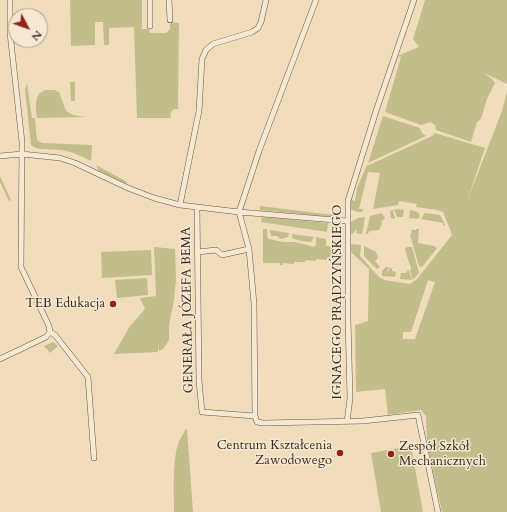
<!DOCTYPE html>
<html>
<head>
<meta charset="utf-8">
<style>
  body { margin:0 }
  #map { position:relative; width:507px; height:512px; overflow:hidden; background:#f1dcbc; font-family:Cardo,serif }
  canvas { display:block }
  .north { position:absolute; left:8px; top:8px; width:40px; height:40px; box-sizing:border-box; background:#f6e8d3; border:1px solid #aa9b89; border-radius:50%; rotate:131deg; font-size:11px; font-weight:700; line-height:16px; text-align:center; color:#38281b }
  .north::after { content:''; display:block; margin:auto; width:14px; height:18px; background:#8f2418; clip-path:polygon(50% 0,100% 100%,50% 72%,0 100%) }
</style>
</head>
<body>
<div id="map">
<canvas width="507" height="512"></canvas>
<div class="north">N</div>
</div>
<script>
const ctx = document.querySelector('canvas').getContext('2d');
ctx.lineJoin = 'round';
function fill(path, color) { ctx.fillStyle = color; ctx.fill(path, 'evenodd'); }
function strokePath(path, color, width, dash) { ctx.strokeStyle = color; ctx.lineWidth = width; ctx.lineCap = dash ? 'butt' : 'round'; ctx.setLineDash(dash || []); ctx.stroke(path); }
function label(font, color, halo, rows, align = 'center') {
  ctx.font = font + ' Cardo,serif'; ctx.lineWidth = 3; ctx.setLineDash([]); ctx.textBaseline = 'middle'; ctx.strokeStyle = halo; ctx.fillStyle = color; for (const [text, x, y, turn = 0] of rows) {
    ctx.save(); ctx.translate(x, y); ctx.rotate((+turn || 0) * Math.PI / 180); ctx.textAlign = isNaN(turn) ? turn : align; if (halo) ctx.strokeText(text, 0, 0); ctx.fillText(text, 0, 0); ctx.restore();
  }
}
const green = new Path2D(`
  M70,0h72v29h7l1,4h16l4,-4v-7l9,1 -1,86h-4l-3,3 -1,6h-33l-3,-91 -25,1v17h-5l-1,-23h-8v23l-24,1z
  M425,0h82v84l-23,-11 8,6 3,4 -8,16 -6,20 -4,3 -6,20 -35,-12 -1,-5 -5,-3 -9,3 -36,-13 16,-55 -4,-1 22,-9 -6,-8z
  M70,82h5v19h-4z
  M27,83l5,35h3l2,22 5,3 50,2 -1,16c-8,-4 -16,-8 -25,-10 -10,-3 -27,1 -35,-6l-6,-55z
  M45,90h9l5,2 7,19 7,4 12,2 -48,1c-1,-10 -4,-23 8,-28z
  M507,92v420h-65l-15,-68 -1,-28 -5,-6 -33,5 -3,-26 -29,3 -1,-67 13,-4 1,-52 -18,-17v-8l10,1 -1,11 19,21 5,3 26,4 7,-5 35,-44 -1,-3 -8,-20 -6,-2 -21,-3 1,-3 -18,-3 -1,4 -25,4 7,-36 -12,-1 -9,37h5l-3,3h-4l-7,-3 1,-9 4,1 2,-13 10,-23h2l63,-29 3,-3 50,15 -18,53 35,-90zM428,280l7,2 -20,57h-12v-7h8z
  M383,116l37,12 2,5 4,3 -58,27z
  M96,165l31,17 -1,2 -28,-14z
  M0,176l11,24 -2,1 -9,-19z
  M260,206l73,9v2l-73,-7z
  M399,209l5,1 -1,7h-6l-2,-6h-2l2,8 -4,-1 -1,-7z
  M411,210l7,2 2,4 -2,3 -9,-1 1,-7z
  M382,213l3,5 -4,4 1,2 -3,6 -10,1 -1,3h-2l4,-18z
  M425,213l15,2 5,10 -2,1v-3l-22,-4z
  M262,217l66,6 -1,9 -66,-10z
  M365,217l-3,17 -6,-1 1,-3h-2l-1,3 -3,1v-12l7,-4z
  M263,229h4v7l2,3 14,3h12l19,5 2,-2v-8l10,2v7h7l7,9 1,7 -9,-4h-5v2l-11,-1v2l-11,-1v2h-11v2l-11,-1v2h-3v-2h-17z
  M416,229h3l-1,14 16,3 3,2 -15,19 -3,-1 -9,-31 2,-3 -1,-2h5z
  M270,230l19,3 -1,4 -7,2 -4,-3h-6z
  M292,234l22,3 -3,5 -10,-1 -9,-3z
  M364,246l12,6 2,6 -3,3 5,6 -3,2 -13,-13z
  M154,247l21,2 1,30 -2,21 -5,25v15l-6,9 -4,2 -1,-8v9l-44,2 16,-28 15,-17 -5,-11 16,-2z
  M407,247h5l7,26 -6,7 -3,-9 1,-3c-2,-6 -4,-11 -6,-19z
  M151,250l1,25 -50,3 -1,-26z
  M386,267h3l-4,8 5,-7h2v3l4,1 -1,5 -13,-1v-5z
  M408,270l1,1 3,9 -12,-1 1,-6h5z
  M147,278l1,17 -31,3 -2,-18z
  M53,342l5,4 -8,7 -6,-7z
  M187,429l6,83h-19c0,-22 -2,-47 4,-68 1,-4 5,-9 7,-14z
  M411,446l12,66h-42l-10,-59z`);
const minor = new Path2D(`
  M10,0v33l12,109 -1,125 28,59 1,6 5,3 33,42 6,81
  M150,0v26
  M169,0l1,20
  M316,0l-57,151 -20,61 10,37 5,55 1,112 2,6 6,1 100,-2 55,-6 20,97
  M0,156l22,-2 38,4 15,5 53,25 26,10 26,7 59,7 108,9
  M180,205l19,-94 3,-52 4,-9 7,-6 39,-12 6,-4 3,-6 5,-22
  M197,208l2,173 3,31 53,4
  M198,252l18,-2 6,5 27,-6
  M0,359l46,-22 4,-5
  M347,422l3,-24 -2,-80v-117l28,-90 38,-111`);
const markers = [
  [113,304,4,"#8f2418"],
  [340,453,4,"#8f2418"],
  [391,454,4,"#8f2418"]
];
const streetNames = [
  ["IGNACEGO PRĄDZYŃSKIEGO",338,302,-90],
  ["GENERAŁA JÓZEFA BEMA",188,310,-91]
];
const poiNames = [
  ["TEB Edukacja",105,304],
  ["Centrum Kształcenia",332,446],
  ["Zawodowego",332,461],
  ["Zespół Szkół",399,447,"left"],
  ["Mechanicznych",399,462,"left"]
];
fill(green, '#c2be8b');
strokePath(minor, '#665543', 6);
strokePath(minor, '#f6e8d3', 5);
for (const [x, y, r, color] of markers) { const dot = new Path2D(); dot.arc(x, y, r, 0, 2 * Math.PI); ctx.fillStyle = color; ctx.fill(dot); strokePath(dot, '#f6e8d3', 1.5); }
label('13px', '#38281b', '#f6e8d3', streetNames);
label('13px', '#38281b', '#f6e8d3', poiNames, 'right');
</script>
</body>
</html>
